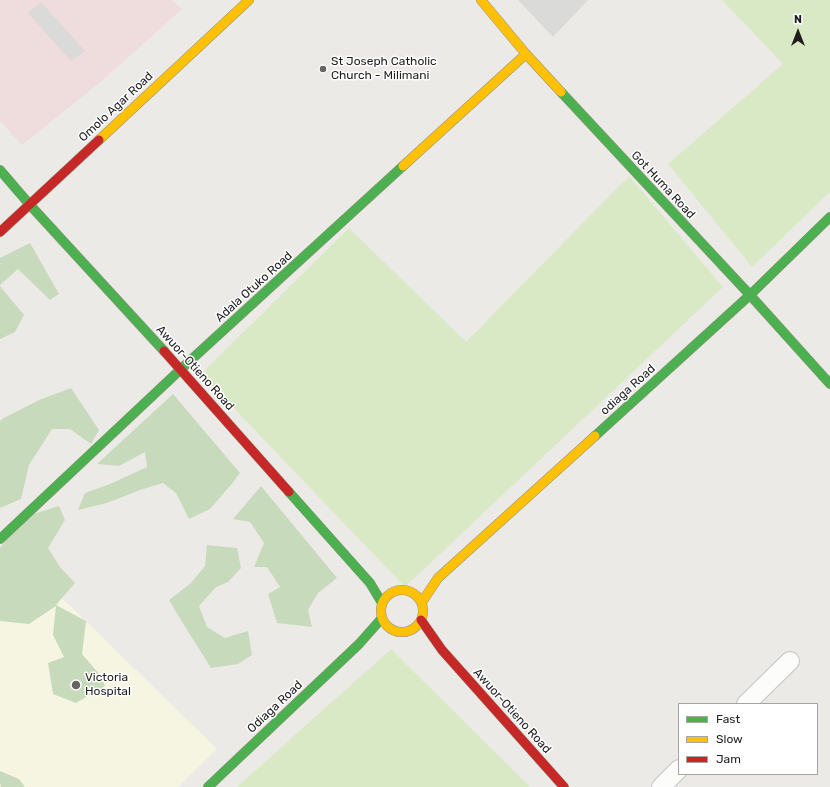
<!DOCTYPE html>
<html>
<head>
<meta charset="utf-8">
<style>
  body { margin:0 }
  #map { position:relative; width:830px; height:787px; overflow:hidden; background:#eceae7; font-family:Rubik,sans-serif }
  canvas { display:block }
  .legend { position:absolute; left:678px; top:703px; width:140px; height:72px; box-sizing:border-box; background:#fff; border:1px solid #a5a5a5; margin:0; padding:5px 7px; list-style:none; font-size:12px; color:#1e1e1e }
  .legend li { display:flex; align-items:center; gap:8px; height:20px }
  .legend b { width:20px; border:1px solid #a5a5a5 }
  .north { position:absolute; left:778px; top:12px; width:40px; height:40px; -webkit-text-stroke:3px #fff; paint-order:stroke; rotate:0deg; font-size:11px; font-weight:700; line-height:16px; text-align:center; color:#1e1e1e }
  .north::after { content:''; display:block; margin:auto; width:14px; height:18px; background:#1e1e1e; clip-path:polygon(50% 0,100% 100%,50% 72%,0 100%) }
</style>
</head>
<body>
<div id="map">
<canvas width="830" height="787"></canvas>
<ul class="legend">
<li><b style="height:5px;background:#4caf50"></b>Fast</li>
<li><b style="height:5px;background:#ffc107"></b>Slow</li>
<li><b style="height:5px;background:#c62828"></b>Jam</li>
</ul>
<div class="north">N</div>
</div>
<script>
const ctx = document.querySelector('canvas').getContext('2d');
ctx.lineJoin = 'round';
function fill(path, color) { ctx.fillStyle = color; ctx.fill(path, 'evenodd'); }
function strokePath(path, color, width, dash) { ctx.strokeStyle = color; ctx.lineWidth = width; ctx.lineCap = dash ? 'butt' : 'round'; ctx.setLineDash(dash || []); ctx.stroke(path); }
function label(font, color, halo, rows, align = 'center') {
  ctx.font = font + ' Rubik,sans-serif'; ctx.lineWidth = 3; ctx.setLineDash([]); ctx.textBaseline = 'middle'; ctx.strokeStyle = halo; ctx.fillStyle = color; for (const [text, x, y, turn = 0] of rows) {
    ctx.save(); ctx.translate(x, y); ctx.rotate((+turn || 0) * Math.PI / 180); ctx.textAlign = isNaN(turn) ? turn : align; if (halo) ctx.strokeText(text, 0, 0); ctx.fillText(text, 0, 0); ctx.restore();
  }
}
const commercial = new Path2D(`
  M0,0h171l11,9 -79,71 -81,65 -22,-24z`);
const education = new Path2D(`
  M16,553l201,196 -39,38h-178v-219z`);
const religious = new Path2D(`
  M518,0h70l-35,37z
  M41,2l44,49 -14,10 -43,-48z`);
const grass = new Path2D(`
  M722,0h108v192l-78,75 -84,-103 115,-100z
  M629,176l94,111 -318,300 -204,-213 148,-146 117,114z
  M391,649l139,138h-293z`);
const forest = new Path2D(`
  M30,243l29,51 -9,6 -32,-31 -18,16v-27z
  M0,286l24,29 -9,17 -15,7z
  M71,388l28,42 -8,14 -21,-15h-18l-23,36 -8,34 -21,9v-87l2,-2 37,-19z
  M173,394l67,79 -10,13 -20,23 -21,10 -13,-26 -13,-10 -23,7 -33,13 -29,7 7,-17 25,-9 37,-17 -2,-15 -26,14 -22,-2z
  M261,486l76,92 -19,15 -10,17 4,17 -35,-4 -9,-29 12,-7 -13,-20h-13l10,-24 -14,-21 -17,-3z
  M59,506l6,14 -17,28 12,19 15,16 -19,22 30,16 -4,33 18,21 5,11 -29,17 -23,-9 -5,-31 16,-6 -11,-22 3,-29 -27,18 -29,-3v-73l24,-31z
  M207,545l30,3 4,20 -13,14 -12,5 -17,19 8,21 18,11 23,-7 4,24 -14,9 -27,4c-14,-23 -29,-45 -42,-68l22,-17 14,-17z
  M0,771l19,8 6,8h-24l-1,-4z`);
const street = new Path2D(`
  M746,704l44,-43
  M661,787l18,-18`);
const fast = new Path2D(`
  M561,92l189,203 80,89
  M0,170l30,35 134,146
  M595,436l155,-141 80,-78
  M289,492l81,91 12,20
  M0,539l181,-170 222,-203
  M208,787l151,-143 23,-26`);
const slow = new Path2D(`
  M481,0l45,54 35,38
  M99,140l150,-140
  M403,166l123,-112
  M381 611a21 21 0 1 1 42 0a21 21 0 1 1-42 0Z
  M422,602l16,-24 157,-142`);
const jam = new Path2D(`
  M0,232l99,-92
  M164,351l125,141
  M421,620l21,30 122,137`);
const markers = [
  [323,69,4,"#666564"],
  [76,685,5,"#666564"]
];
const poiNames = [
  ["St Joseph Catholic",331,62],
  ["Church - Milimani",331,76],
  ["Victoria",85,678],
  ["Hospital",85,692]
];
const streetNames = [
  ["Omolo Agar Road",116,107,-43],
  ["Got Huma Road",663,185,47],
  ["Adala Otuko Road",254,287,-42],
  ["Awuor-Otieno Road",195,368,48],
  ["odiaga Road",628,390,-42],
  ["Odiaga Road",275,707,-43],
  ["Awuor-Otieno Road",512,711,48]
];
fill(commercial, '#eedddc');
fill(education, '#f6f5e2');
fill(religious, '#dadad8');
fill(grass, '#d9e9c5');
fill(forest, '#c8dabc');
strokePath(street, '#c5c4c3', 20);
strokePath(fast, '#94957f', 10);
strokePath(slow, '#94957f', 10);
strokePath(jam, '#94957f', 10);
strokePath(street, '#fcfcfb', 18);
strokePath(fast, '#4caf50', 9);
strokePath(slow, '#ffc107', 9);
strokePath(jam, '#c62828', 9);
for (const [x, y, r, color] of markers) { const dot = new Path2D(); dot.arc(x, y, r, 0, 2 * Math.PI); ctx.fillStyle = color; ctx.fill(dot); strokePath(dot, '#fff', 1.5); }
label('12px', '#1e1e1e', '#fff', poiNames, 'left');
label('12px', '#1e1e1e', '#fff', streetNames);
</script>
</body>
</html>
